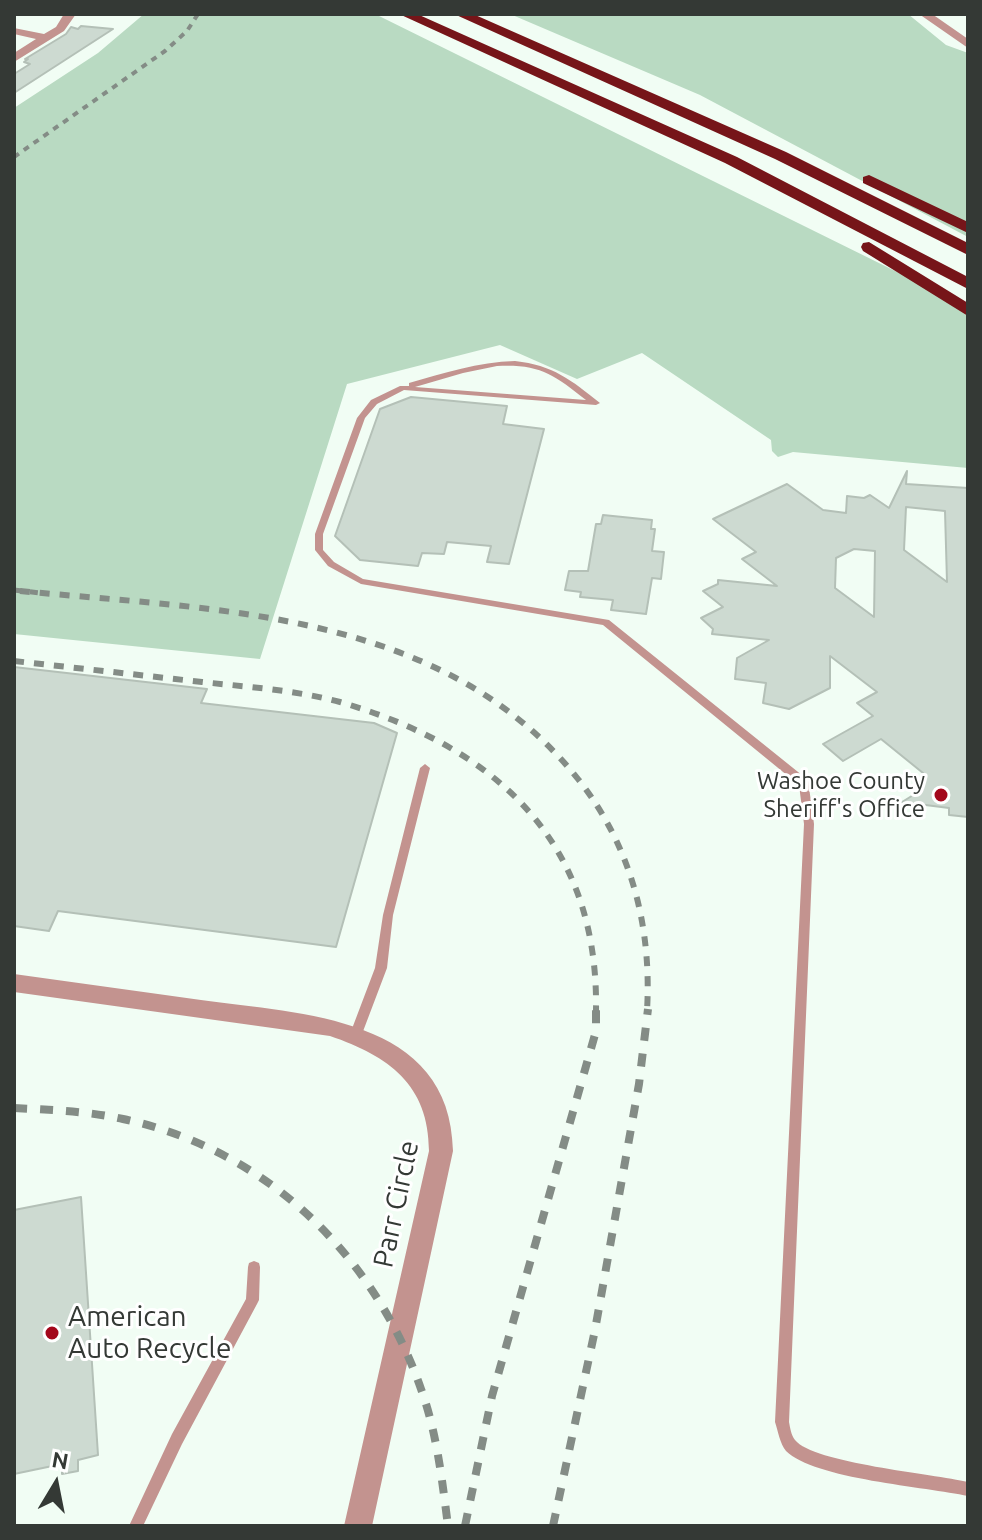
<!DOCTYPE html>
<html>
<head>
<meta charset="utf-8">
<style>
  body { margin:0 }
  #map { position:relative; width:982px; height:1540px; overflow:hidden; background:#f1fdf4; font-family:Ubuntu,sans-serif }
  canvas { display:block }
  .frame { position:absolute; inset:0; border:16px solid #343935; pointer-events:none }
  .north { position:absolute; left:16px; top:1444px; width:80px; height:80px; -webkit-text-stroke:6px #fff; paint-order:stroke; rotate:10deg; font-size:22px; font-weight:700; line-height:32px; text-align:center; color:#343935 }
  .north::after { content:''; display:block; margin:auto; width:28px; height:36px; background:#343935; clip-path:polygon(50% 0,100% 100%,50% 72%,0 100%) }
</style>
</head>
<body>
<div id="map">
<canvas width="982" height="1540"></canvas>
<div class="frame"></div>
<div class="north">N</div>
</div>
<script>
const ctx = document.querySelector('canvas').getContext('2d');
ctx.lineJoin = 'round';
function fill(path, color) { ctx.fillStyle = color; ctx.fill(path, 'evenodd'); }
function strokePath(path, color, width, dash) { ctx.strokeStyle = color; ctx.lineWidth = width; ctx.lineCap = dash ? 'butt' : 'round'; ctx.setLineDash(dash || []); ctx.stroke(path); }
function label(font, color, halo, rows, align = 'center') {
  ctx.font = font + ' Ubuntu,sans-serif'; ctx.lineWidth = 6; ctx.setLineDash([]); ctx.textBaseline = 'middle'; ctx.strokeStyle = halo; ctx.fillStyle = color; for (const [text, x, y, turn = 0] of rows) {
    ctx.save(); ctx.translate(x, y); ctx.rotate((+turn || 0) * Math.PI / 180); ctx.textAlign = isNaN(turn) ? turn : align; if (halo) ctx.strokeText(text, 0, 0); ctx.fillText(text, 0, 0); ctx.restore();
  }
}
const green = new Path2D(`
  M144,14h231l593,293v161l-175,-16 -15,5 -6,-6 -1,-11 -129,-87 -65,26 -77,-34 -153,39 -87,275 -246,-25v-526l84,-55z
  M510,14h398l38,31 22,8v184l-268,-142z`);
const building = new Path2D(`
  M81,26l32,3 -99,64v-19l16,-10 -6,-2 4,-3h-3l41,-25 5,-7 7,2z
  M411,397l96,9 -4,18 41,5 -35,135 -22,-2 4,-16 -44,-4 -3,12 -22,-1 -4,13 -58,-6 -25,-24 45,-127z
  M907,471l-1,13 62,4v329l-19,-2v-7l-47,-6 21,-13v-16l-42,-34 -38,22 -20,-17 50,-28 -16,-13 20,-11 -47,-36v32l-41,21 -26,-6 3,-20 -31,-4 2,-21 32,-18 -57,-6 1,-5 -12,-11 22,-11 -20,-16 15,-7v-4l59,6 -35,-27 14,-7 -43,-33 74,-35 36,26 23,3 1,-17 17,2 6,-3 19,13zM906,507l39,4 2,71 -43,-32zM854,549l21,2 -1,66 -39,-29 1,-30z
  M603,515l49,5 -1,9h4l-3,22 12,1 -3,27 -9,-1 -6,36 -35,-4 2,-10 -33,-3 1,-5 -16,-2 4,-19h19l8,-47h5z
  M14,667l193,22 -6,14 173,20 23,10 -61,214 -278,-36 -9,20 -35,-5z
  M81,1197l17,258 -20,5v11l-16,3v-10l-48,10v-264z`);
const service = new Path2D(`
  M515,361c38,4 56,19 85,42l-4,2 -192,-15 -27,14 -12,14 -42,116v16l11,12 29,17 246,41 199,160 6,44 -25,598c1,5 2,13 6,18 18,23 139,34 173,42v14c-41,-9 -154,-17 -182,-45 -6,-7 -8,-20 -11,-29l29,-598 -5,-39 -196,-160 -242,-41 -33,-18 -13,-16v-16l42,-116 14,-18 29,-14h9v-3c35,-10 69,-21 106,-22zM497,366c43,-2 56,8 89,34l-171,-13 48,-14z
  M425,764l5,4 -37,147 -6,53 -25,66 -2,3 -4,2 -4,-2 -2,-3 25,-66 8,-53 37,-147z
  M254,1261l5,2 1,4 -1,33 -2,4 -75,140 -39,82h-14l43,-92 74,-135 2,-32 1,-4z`);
const minor = new Path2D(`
  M64,14h12l-12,17 -50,31v-9l22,-14 -22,-5v-6l30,6 12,-7z
  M919,14h13l36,25v9z
  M14,974c62,9 125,17 187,26 100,14 250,16 252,151l-81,375h-28l85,-375c0,-66 -40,-95 -99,-115l-316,-44z`);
const motorway = new Path2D(`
  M399,14h18l320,143 231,120v12l-243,-126z
  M454,14h19l313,138 182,91v12l-193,-96z
  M869,175l99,47v11l-105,-50v-6z
  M869,242l99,61v13l-105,-65 -2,-4 2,-4z`);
const railFar3 = new Path2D(`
  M14,157l151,-106 22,-20 11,-17`);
const railFar2 = new Path2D(`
  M14,590l26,3`);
const railFar1 = new Path2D(`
  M20,591c196,19 423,19 558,188 53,67 74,147 69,232
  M14,661c63,7 125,14 188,21 46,5 93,8 138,20 155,45 259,139 256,309`);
const rail = new Path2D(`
  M14,1108c37,2 73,3 109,11 142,30 251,135 298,270 16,44 21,91 27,137
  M465,1526l27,-130 104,-365v-22
  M553,1526l42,-196 44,-246 9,-75`);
const markers = [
  [941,795,8,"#a3071b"],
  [52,1333,8,"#a3071b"]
];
const poiNames = [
  ["Washoe County",925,781],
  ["Sheriff's Office",925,809]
];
const nearStreetnames = [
  ["Parr Circle",396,1204,-78]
];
const nearPoinames = [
  ["American",68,1317],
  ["Auto Recycle",68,1349]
];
fill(green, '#b9dac2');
fill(building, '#cddad1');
strokePath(building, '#b4c0b7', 2);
fill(service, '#c3938f');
fill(minor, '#c3938f');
fill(motorway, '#761519');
strokePath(railFar3, '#848c86', 4, [6, 6]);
strokePath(railFar2, '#848c86', 5, [8, 8]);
strokePath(railFar1, '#848c86', 6, [10, 10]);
strokePath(rail, '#848c86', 8, [13, 13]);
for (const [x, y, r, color] of markers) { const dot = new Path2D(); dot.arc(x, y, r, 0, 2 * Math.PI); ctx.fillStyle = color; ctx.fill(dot); strokePath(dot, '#fff', 3); }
label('24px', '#343935', '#fff', poiNames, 'right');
label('28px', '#343935', '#fff', nearStreetnames);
label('28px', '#343935', '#fff', nearPoinames, 'left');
</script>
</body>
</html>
